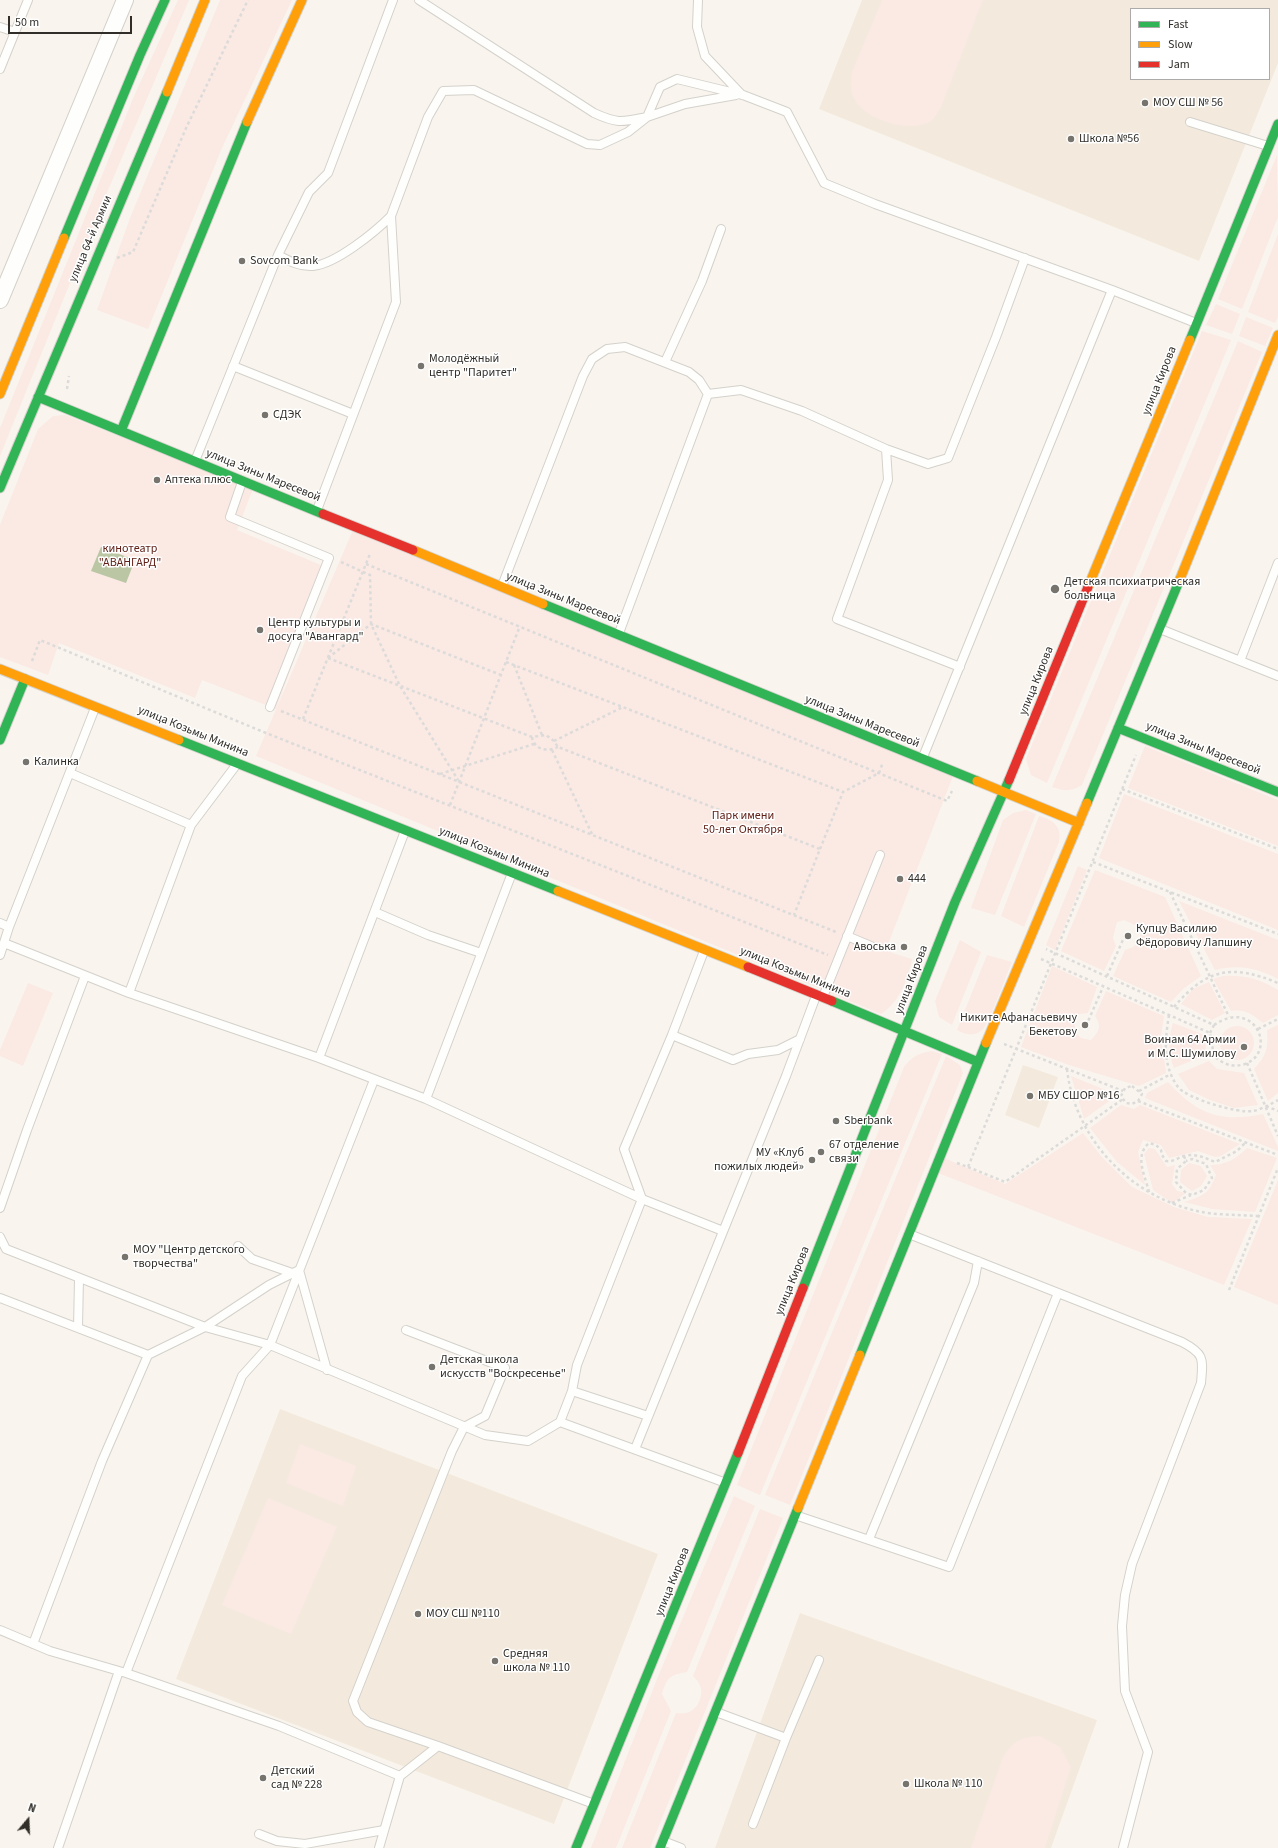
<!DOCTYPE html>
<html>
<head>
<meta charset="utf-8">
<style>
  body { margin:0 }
  #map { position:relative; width:1278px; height:1848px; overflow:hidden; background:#f9f5ee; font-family:"Source Sans 3",sans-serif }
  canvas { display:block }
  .legend { position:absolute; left:1130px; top:8px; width:140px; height:72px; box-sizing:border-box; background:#fff; border:1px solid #adaba9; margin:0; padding:5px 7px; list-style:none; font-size:12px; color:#312e29 }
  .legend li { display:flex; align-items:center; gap:8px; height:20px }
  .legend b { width:20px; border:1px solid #adaba9 }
  .north { position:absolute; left:8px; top:1800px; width:40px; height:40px; -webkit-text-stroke:3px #fff; paint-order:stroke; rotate:19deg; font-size:11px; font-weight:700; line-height:16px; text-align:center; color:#312e29 }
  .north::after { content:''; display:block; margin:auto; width:14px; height:18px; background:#312e29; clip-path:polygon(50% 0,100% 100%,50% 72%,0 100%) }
  .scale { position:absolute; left:8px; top:16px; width:124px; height:18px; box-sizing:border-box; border:2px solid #312e29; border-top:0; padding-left:5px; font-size:12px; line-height:14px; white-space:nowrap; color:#312e29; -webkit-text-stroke:3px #fff; paint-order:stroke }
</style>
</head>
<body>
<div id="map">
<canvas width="1278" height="1848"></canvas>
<ul class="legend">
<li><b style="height:5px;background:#30b455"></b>Fast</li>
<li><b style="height:5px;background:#ff9f0a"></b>Slow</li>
<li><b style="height:5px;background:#e5322d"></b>Jam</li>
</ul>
<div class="north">N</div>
<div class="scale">50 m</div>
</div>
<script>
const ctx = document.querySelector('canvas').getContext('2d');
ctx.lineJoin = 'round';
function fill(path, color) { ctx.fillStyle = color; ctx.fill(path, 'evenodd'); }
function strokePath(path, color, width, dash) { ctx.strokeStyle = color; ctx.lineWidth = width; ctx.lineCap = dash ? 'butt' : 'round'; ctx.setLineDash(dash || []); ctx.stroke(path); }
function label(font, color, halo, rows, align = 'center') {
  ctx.font = font + ' "Source Sans 3",sans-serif'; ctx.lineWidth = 3; ctx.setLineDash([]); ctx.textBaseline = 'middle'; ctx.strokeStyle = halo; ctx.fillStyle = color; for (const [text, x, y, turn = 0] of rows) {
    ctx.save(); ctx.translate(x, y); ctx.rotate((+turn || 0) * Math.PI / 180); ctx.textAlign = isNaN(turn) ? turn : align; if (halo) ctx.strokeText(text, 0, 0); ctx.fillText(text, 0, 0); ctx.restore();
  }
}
const built = new Path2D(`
  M862,0h416v63l-79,198 -380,-152zM1131,9h138v70h-138z
  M1023,1065l35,12 -19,51 -34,-13z
  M280,1409l378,145 -104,270 -378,-145z
  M800,1613l297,107 -46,128h-336z`);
const green = new Path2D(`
  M178,0h11l-89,209 -100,247v-28l134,-332z
  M220,0h72l-70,148 -74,181 -51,-19 33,-92z
  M882,0h101l-42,107c-3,4 -5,10 -9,13 -20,15 -70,0 -79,-24 -3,-8 -2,-16 -1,-24z
  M1277,155l1,62 -36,92 -24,-10z
  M1278,234v83l-3,6 -27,-11z
  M1216,304l24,10 -8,20 -26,-9z
  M1246,317l27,11 -8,18 -26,-10z
  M1202,331l29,9 -184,443 -16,-8 -5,-16z
  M1238,341l24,11 -180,433c-12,7 -18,6 -30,2z
  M65,415l188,74 -16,41 91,38 -52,141 -74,-29 -7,18 -136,-55 -11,32 -48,-18v-132l38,-96 15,-13z
  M353,530l600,246 -66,171 5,6 20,6c-4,20 -13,44 -31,55l-625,-258z
  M1145,746l133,54v46l-150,-58z
  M1124,794l154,60v76l-179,-72z
  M1026,810l10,4 -41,101 -24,-7 32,-88 10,-7z
  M1039,816c15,4 23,11 20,26l-35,85 -23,-11z
  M1078,866l9,4 -32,80 -9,-5z
  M1095,870l70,27 36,79 -18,13 -12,13 -58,-26 12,-26c11,-3 14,-7 16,-18l-6,-7 -11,-5 -7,2 -4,16 3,8 -12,25 -43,-20z
  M1179,901l99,39v39c-20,-11 -40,-15 -63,-9z
  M960,940l21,12 -29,73 -13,-8 -4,-16z
  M987,955l25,7c-5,11 -23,62 -29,67 -8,8 -17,6 -26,1z
  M1052,966l45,21 -9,26 -9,1 -5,6 1,12 6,6 10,2c8,-8 11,-14 4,-24l11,-25 58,25 -3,20 5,37 -27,13 -70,-21 -48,-18z
  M1223,976c21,-1 37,3 55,14v25l-15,8c-11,-9 -18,-14 -32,-12l-18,-32z
  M1209,982l16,31 -13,7 -31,-16 12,-15z
  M28,983l25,10 -30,73 -23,-10v-6z
  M1173,1023l32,12 1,20 -32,13c-6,-15 -6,-30 -1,-45z
  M1278,1025v68l-10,8 -14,-32c13,-14 14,-20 13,-39z
  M1220 1043a17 17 0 1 1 34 0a17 17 0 1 1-34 0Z
  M932,1051l10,3 -182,441 -23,-10 167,-418c8,-10 14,-14 28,-16z
  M946,1056l14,9 3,8 -173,432 -25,-10z
  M1209,1061l8,8 27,4 14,32 -24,3 -24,-8 -21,-10 -11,-16z
  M1071,1076l47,19 -34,24z
  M1168,1082c29,32 52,41 95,32l15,33v4l-133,-53 2,-5z
  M1121,1105l13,4 6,-4 100,39 -19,12 -6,1 -17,-6 -29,7 -8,-13 -18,-5 -5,12 7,33 -28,-23 -27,-34z
  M1083,1133l18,23 31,31 42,20 34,10 44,2 -28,66 -286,-112 6,-15 61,26z
  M1149,1148l6,1 12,18 8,-2 -3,19 5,7 9,2 -14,10 -19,-13 -9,-36z
  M1247,1148l30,10 -22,54 -43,-3 -28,-7c19,-6 25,-8 32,-27l-6,-10c16,0 26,-6 37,-17z
  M1189,1163l12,3 6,10 -6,10 -9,5 -12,-9 1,-12z
  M1278,1180v125l-44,-18z
  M300,1444l56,22 -13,40 -57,-23z
  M734,1496l21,10 -68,166c-17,3 -20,5 -25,22l9,17 -55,137h-25l66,-169z
  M268,1498l69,29 -46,107 -69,-29z
  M760,1509l23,9 -133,330h-28l54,-135c3,0 9,1 13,-1 3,-1 7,-5 9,-8 6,-12 4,-19 -5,-28z
  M1040,1736l20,11 11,20 -26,81h-74l32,-91c10,-16 18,-20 37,-21z`);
const water = new Path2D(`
  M101,547l34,13 -9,23 -35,-12z`);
const path = new Path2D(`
  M117,258l16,-6 54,-126 61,-126
  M67,389l2,-13
  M341,562l29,13 1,49 29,62 58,94
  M366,564l581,237 5,-10
  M328,658l204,79 14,-2 8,6 4,6 262,102 -26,66
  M328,658l43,-34 130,51
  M32,661l8,-21 226,93 562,222
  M506,662l337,130
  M514,665l28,70
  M281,711l555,221
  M303,719l67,-165
  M532,737c2,13 16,15 26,10
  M554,741l69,-34
  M552,750l40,84
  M440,774l94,-30
  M1122,789l156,60
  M450,805l70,-179
  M820,849l23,-57 36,-19 4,-11
  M1093,862l185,72
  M1170,892l59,125
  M1041,959l169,74 4,23c9,8 18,12 31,8 33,-12 10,-67 -31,-39l-168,-76
  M1107,976l19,-43
  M1174,1007c33,-39 58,-43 104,-24
  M1169,1015c-4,25 -7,50 9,72 8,11 60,27 75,24 7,-1 18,-7 25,-11
  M1086,1026l17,-39
  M1258,1029l20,-10
  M1210,1033l4,-8
  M1004,1044l119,47
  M1247,1063l31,73
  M1067,1069c8,72 67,132 140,144 17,2 34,2 51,3
  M1132,1086l10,8 -4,7 -6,3 -6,-1 -5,-7 4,-8z
  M1139,1091l32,-17
  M1138,1101l140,54
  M1266,1106l12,5
  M1184,1156l2,5 -9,8 -1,13 10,11 6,2 12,-5 8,-12 -6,-14 -14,-5 -6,2
  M957,1163l11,4 168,-412
  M968,1167l37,15 118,-83
  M1149,1192c-4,-17 -15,-36 0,-49l7,2 5,5 1,5 4,6c8,1 11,-3 18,-5 12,-3 21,2 31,6l22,-11 9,-9
  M1172,1203l19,-8
  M1229,1290l49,-122`);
const lane = new Path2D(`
  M419,0l175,113c24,11 28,9 53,4l13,-30 17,-8 66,16 44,17 37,71 51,21 237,86
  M698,0l-1,27 8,29 37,39
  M0,27l15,5 13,-32
  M0,69l15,-37
  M1190,122l78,24
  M278,255c11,6 22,12 35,11 23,-2 62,-34 78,-50
  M665,362l37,-81 19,-52
  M233,366l120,48
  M708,394l33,-4 61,21 84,38 42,15 20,-6 48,-121 29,-79
  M886,449l2,31 -51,139 123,48
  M195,461l83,-206 31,-63 19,-19 65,-173
  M242,482l-12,35 99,41 -59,149
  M317,510l79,-208 -5,-86 37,-99 15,-26 31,-1 113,54 13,1 28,-13 19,-15 38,-13 51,-9
  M502,586l81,-210 9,-17 15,-10 18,-2 64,25 10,8 9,14 -89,239
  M1160,629l118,47
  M1240,661l38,-98
  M923,757l189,-467 84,33
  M70,773l121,52
  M375,912l53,23 53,18
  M0,923l9,4
  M847,936l24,10
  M4,943l125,50 190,65 107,41 216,100 81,32
  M0,955l9,-28 86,-219
  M129,993l62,-168 46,-61
  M823,997l57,-142
  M672,1035l32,-84
  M319,1058l86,-227
  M426,1099l86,-226
  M0,1208l27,-78 58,-154
  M909,1234l273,108c23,12 21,17 19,41l-69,181 -7,31 -3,31 3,65 23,61 -25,96
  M0,1237l6,12 199,78 64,-42 30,-15 28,100
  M238,1246l14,13 43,15
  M0,1298l148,57 57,-28 65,18 215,90 43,6 32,-19 166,61
  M78,1328l1,-50
  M406,1330l99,38 -20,48 -21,11 -12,24 -99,250 4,11 11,10 70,24
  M572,1391l76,25
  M560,1422l12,-31 5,-26 65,-166 -18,-50 48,-114 61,25 15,-6 30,-4 22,-11
  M635,1449l151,-373 30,-80
  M795,1515l154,52 109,-274
  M869,1539l105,-256 4,-22
  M0,1630l50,21 76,22 153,53 121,50 38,-30 156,58
  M33,1644l69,-183 46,-106
  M126,1673l116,-297 28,-31 104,-265
  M716,1712l70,26 33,-78
  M753,1824l33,-86
  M259,1834l18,7 28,3 79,-14
  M663,1841l18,7
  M58,1848l61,-177
  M379,1848l21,-72`);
const street = new Path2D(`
  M0,300l125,-300`);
const fast = new Path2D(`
  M64,238l76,-183 25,-55
  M1190,340l88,-216
  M38,397l285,117
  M121,431l126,-309
  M0,488l167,-396
  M543,604l434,177
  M1118,728l160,64
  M0,740l25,-61
  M179,740l379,151
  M1087,803l93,-224
  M832,1001l146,61
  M803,1288l152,-386 54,-122
  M860,1355l126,-312
  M576,1848l162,-395
  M660,1848l138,-340`);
const slow = new Path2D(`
  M167,92l38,-92
  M247,122l55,-122
  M0,394l64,-156
  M413,550l130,54
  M1180,579l98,-244
  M1088,587l102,-247
  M0,669l179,71
  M977,781l102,42
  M558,891l190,76
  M986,1043l101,-240
  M798,1508l62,-153`);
const jam = new Path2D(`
  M323,514l90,36
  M1009,780l79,-193
  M748,967l84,34
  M738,1453l65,-165`);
const markers = [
  [1145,103,4,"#77746e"],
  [1071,139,4,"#77746e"],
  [242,261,4,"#77746e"],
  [421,366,4,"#77746e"],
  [265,415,4,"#77746e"],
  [157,480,4,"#77746e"],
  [1055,589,5,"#77746e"],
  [260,630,4,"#77746e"],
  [26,762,4,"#77746e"],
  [900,879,4,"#77746e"],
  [1128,936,4,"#77746e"],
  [904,947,4,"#77746e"],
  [1085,1025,4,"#77746e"],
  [1244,1047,4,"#77746e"],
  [1030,1096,4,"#77746e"],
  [836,1121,4,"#77746e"],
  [821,1152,4,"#77746e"],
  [812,1160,4,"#77746e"],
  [125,1257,4,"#77746e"],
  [432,1367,4,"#77746e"],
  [418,1614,4,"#77746e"],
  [495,1661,4,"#77746e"],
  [263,1778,4,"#77746e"],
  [906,1784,4,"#77746e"]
];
const poiNames = [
  ["МОУ СШ № 56",1153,103],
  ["Школа №56",1079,139],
  ["Sovcom Bank",250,261],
  ["Молодёжный",429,359],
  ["центр \"Паритет\"",429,373],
  ["СДЭК",273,415],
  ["Аптека плюс",165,480],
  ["Детская психиатрическая",1064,582],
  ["больница",1064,596],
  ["Центр культуры и",268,623],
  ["досуга \"Авангард\"",268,637],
  ["Калинка",34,762],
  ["444",908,879],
  ["Купцу Василию",1136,929],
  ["Фёдоровичу Лапшину",1136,943],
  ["Авоська",896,947,"right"],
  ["Никите Афанасьевичу",1077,1018,"right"],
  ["Бекетову",1077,1032,"right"],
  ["Воинам 64 Армии",1236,1040,"right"],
  ["и М.С. Шумилову",1236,1054,"right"],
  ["МБУ СШОР №16",1038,1096],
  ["Sberbank",844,1121],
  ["67 отделение",829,1145],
  ["связи",829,1159],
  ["МУ «Клуб",804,1153,"right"],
  ["пожилых людей»",804,1167,"right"],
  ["МОУ \"Центр детского",133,1250],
  ["творчества\"",133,1264],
  ["Детская школа",440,1360],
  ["искусств \"Воскресенье\"",440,1374],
  ["МОУ СШ №110",426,1614],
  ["Средняя",503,1654],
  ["школа № 110",503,1668],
  ["Детский",271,1771],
  ["сад № 228",271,1785],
  ["Школа № 110",914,1784]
];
const streetNames = [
  ["улица 64-й Армии",91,239,-67],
  ["улица Кирова",1160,381,-68],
  ["улица Зины Маресевой",263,476,22],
  ["улица Зины Маресевой",563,599,22],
  ["улица Кирова",1037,681,-68],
  ["улица Зины Маресевой",862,722,22],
  ["улица Козьмы Минина",193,732,22],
  ["улица Зины Маресевой",1203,749,22],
  ["улица Козьмы Минина",494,853,22],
  ["улица Козьмы Минина",795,973,22],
  ["улица Кирова",912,980,-69],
  ["улица Кирова",793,1281,-68],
  ["улица Кирова",673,1582,-68]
];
const parkNames = [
  ["кинотеатр",130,549],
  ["\"АВАНГАРД\"",130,563],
  ["Парк имени",743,816],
  ["50-лет Октября",743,830]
];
fill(built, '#f3eadd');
fill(green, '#fbe9e4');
fill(water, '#bbc6a4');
strokePath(lane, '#d4d1cb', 10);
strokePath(street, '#d4d1cb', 18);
strokePath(fast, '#d4d1cb', 11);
strokePath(slow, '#d4d1cb', 11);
strokePath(jam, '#d4d1cb', 11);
strokePath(path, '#dcdbd9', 2.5, [3, 3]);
strokePath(lane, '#fefefc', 8);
strokePath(street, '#fefefc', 16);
strokePath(fast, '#30b455', 9);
strokePath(slow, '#ff9f0a', 9);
strokePath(jam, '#e5322d', 9);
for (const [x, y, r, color] of markers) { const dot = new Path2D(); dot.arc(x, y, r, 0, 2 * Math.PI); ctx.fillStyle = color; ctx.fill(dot); strokePath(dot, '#fff', 1.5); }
label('12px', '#312e29', '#fff', poiNames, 'left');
label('12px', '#312e29', '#fff', streetNames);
label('12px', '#602017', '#fff', parkNames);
</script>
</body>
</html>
